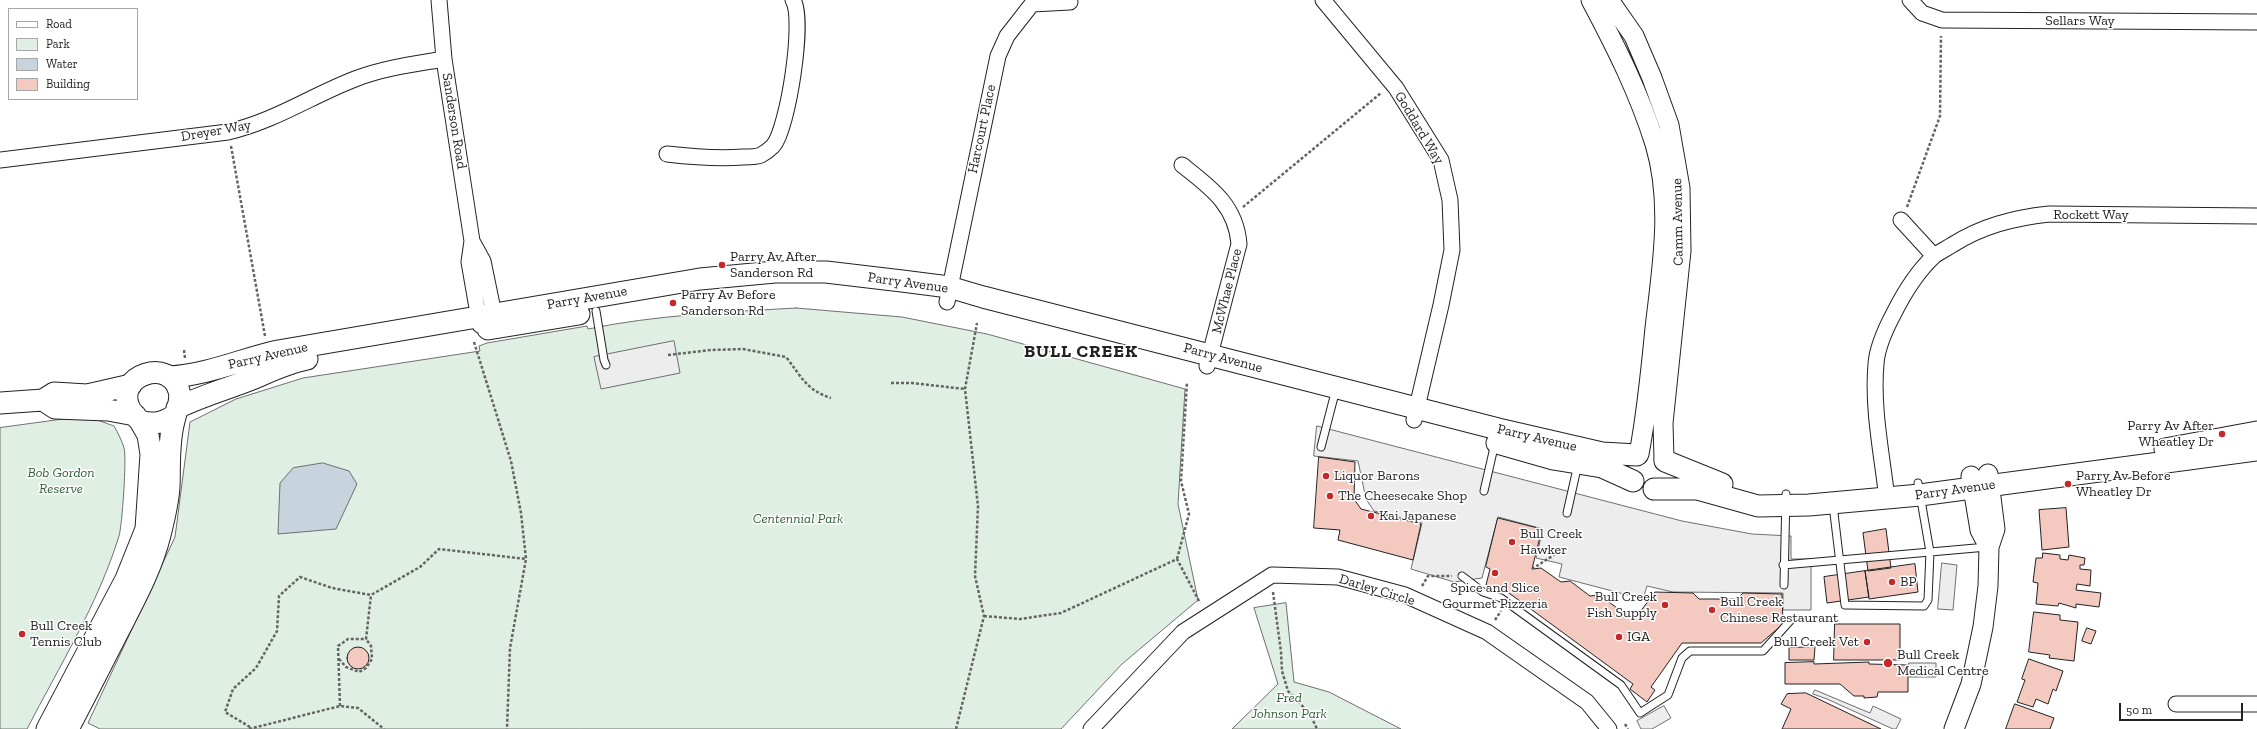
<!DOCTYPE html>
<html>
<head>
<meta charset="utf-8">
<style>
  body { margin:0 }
  #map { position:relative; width:2257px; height:729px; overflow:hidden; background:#fff; font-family:"Zilla Slab",serif }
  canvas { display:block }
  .legend { position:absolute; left:8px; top:8px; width:130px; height:92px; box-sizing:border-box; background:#fff; border:1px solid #a7a7a7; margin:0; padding:5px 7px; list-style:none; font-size:12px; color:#222 }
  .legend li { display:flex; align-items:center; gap:8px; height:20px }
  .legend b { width:20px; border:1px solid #a7a7a7 }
  .scale { position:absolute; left:2119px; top:703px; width:124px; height:18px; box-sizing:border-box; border:2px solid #222; border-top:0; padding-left:5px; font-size:12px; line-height:14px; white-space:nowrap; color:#222; -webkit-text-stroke:3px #fff; paint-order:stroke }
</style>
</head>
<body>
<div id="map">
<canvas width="2257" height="729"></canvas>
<ul class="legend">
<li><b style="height:5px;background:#fff"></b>Road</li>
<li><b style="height:11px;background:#e0efe3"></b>Park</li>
<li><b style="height:11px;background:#c7d3dd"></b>Water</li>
<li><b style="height:11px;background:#f3c9c0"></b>Building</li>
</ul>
<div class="scale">50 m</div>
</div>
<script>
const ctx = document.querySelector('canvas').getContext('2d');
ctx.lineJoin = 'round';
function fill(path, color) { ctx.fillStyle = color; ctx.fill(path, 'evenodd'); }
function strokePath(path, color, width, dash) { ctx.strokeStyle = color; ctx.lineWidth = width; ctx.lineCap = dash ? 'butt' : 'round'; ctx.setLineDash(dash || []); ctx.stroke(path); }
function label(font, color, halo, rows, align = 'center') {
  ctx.font = font + ' "Zilla Slab",serif'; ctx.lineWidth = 3; ctx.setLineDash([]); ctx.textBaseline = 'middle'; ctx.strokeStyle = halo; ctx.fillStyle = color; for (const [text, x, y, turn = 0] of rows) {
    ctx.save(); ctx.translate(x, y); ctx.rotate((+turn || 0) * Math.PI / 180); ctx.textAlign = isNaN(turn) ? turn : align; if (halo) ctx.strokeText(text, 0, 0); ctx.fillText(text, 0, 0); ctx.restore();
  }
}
const green = new Path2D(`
  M796,308l106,9 85,17 198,55 -7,115 20,96 -76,64 -61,65h-961l-12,-6 87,-186 15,-115 46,-23 67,-21 177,-27 -1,-5 8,-3 100,-17 1,3c68,-14 139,-17 208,-21z
  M86,416l28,10c4,7 8,15 10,22 3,9 -2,79 -5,88 -21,68 -60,131 -92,193h-27v-301z
  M1286,603l8,79 35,10 72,37h-169l46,-45 -24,-76z`);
const parking = new Path2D(`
  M674,341l6,32 -79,16 -7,-32z
  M1317,426l365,95 70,13 39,2v23h20v51h-28v-17l-110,-1 -26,-6 -4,13 -84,-22 3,-13 -26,-6 7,-29 -45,-12 -16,61 -28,4 -43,-13 11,-46 -48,-12 -8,-12 -8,-38 -44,-5z
  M1942,563l15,2 -4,45 -15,-1z
  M1909,663h27v14h-27z
  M1815,690l55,23 3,-7 28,13 -5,10h-3l-66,-30 -14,-5z
  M1664,706l7,12 -19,11h-11l-4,-8z`);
const water = new Path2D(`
  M323,463l26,8 8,13 -21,45 -58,5 2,-51 13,-15z`);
const building = new Path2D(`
  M1319,457l36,5 -1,37 7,10 60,15 -8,36 -75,-20 2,-10 -26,-2z
  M2066,508l3,39 -27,3 -3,-40z
  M1498,518l44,11 -10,40 9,-1 20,14 9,-1 20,15 9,-1 35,25 21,-28 38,1 6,6h38l6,-6 39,1 1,30 -22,19h-79l-31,44 4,3 -8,12 -17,-13 3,-5 -120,-88 -9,-6 -18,-5 4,-16 -4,-2z
  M1886,529l5,39 -23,3 -5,-38z
  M2043,553l17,2v4l8,1 1,-5 16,3 -1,7h-4v4l11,1 -1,16 -13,-2 -1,6 25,3 -2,14 -23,-3v4l-17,-5 -1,3 -22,-2 2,-21 -5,-1 3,-24h6z
  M1915,564l3,28 -49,7 -4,-28z
  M1865,571l4,26 -42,6 -3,-26z
  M2034,612l26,3v5l18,2 -4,39 -25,-3 1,-3 -21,-3z
  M1835,624h65v36h-66z
  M2087,628l9,3 -5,13 -9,-3z
  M347 658a11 11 0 1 1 22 0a11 11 0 1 1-22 0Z
  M1815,647l-1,13h-25v-12z
  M2029,659l34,12 -7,20 -3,-2 -5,15 -12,-5 -3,8 -16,-5 8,-22 -3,-1z
  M1814,662v2l55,-2v2l39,1v27h-30l-1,5 -13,1v-2h-10l-14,-12h-55v-21z
  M1806,693l75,36h-99l9,-20 -10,-5 6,-10z
  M2015,704l39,14 -4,11h-44z`);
const path = new Path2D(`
  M231,146l34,190
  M1243,207l138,-114
  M1907,207l33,-91 1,-80
  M474,342l37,119 10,52 5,46 -16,89 -3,81
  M184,350l1,8
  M668,355l43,-5 32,-1 43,8c15,19 20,33 45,41
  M891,383h21l53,6
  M1177,559l12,-45 -8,-33 6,-99
  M1532,569l25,-16
  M1422,586l6,-10h24
  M1273,592l8,60 1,19 6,20 22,23 7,15
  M984,616l36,3 41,-6 116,-54 23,44
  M1495,620l6,-9
  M339,659l7,8 13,5 7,-4 6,-9 -1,-13 -5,-7
  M340,706l-2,-60 10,-7h18l5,-44
  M1625,724l3,5
  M250,727l-25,-15 8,-23 23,-21 21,-37 2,-35 21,-19 32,11 39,7 49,-28 19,-18 87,10
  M249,729l91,-23 18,2 26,21
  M956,729l28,-113 -9,-40 3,-70 -13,-117 12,-66`);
const service = new Path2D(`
  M596,311l8,49 2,5
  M1321,447l15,-58
  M1484,491l11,-48
  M1833,505l12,100 79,1 4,-6 2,-48 -12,-69
  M1567,513l11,-49
  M1783,565l204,-18
  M1462,576l21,16 18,6 120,87 19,28 28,-18 14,-37 8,-7h73l27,-30
  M1784,585l2,-91`);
const minor = new Path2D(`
  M439,0l5,59 28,182 -3,21 11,63
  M1323,0l73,88 45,72 9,40 2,50 -11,55 -27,115
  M1910,0l12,13 20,7 315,2
  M667,154c26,3 50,5 76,3 5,0 14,0 18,-2 4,-2 9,-6 12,-9 15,-17 32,-127 20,-146
  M0,160l228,-28c47,-11 83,-36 127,-53 28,-11 60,-15 89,-20
  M1182,165c28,22 54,40 57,79l-32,122
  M1901,220l33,36
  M472,241l11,20 13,63
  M947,302l51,-246 9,-20 25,-32 38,-2
  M1887,499c-5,-45 -15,-90 -11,-135 1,-17 10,-36 18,-51 10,-20 24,-42 40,-57 5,-4 12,-7 18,-11 30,-19 61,-27 97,-31l208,2
  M2176,704h81
  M1091,729l92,-97 89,-57 66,2 67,18 82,37 100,70 22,27`);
const tertiary = new Path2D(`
  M1591,0c25,47 48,93 64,144 18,60 7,123 0,184 -4,42 -8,84 -16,126
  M1609,0l25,36 18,42 17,47 11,63 1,63 -18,172 1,36
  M1971,476l9,54 9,17
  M1954,729l17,-45 12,-57 5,-41 1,-39 6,-18 -7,-55`);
const secondary = new Path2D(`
  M488,329l91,-15
  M169,377c38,-2 73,-18 109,-26l422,-72 75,-7h51l76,9 47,6 34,10 515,132 104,24 35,2
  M43,400l12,8 53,2 27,5
  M0,403l43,-3 11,-7 33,2 44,-10
  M177,408c24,-12 50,-19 75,-29 19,-8 35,-16 55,-20
  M1497,443l56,16 49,8 31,14
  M2165,449l92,-17
  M1665,461l57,23
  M1654,489h43l61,17 51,-1 111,-10 337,-45
  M47,729l79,-150 20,-50 5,-75 -3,-19 -8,-14
  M68,729c18,-34 35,-68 53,-103 15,-29 31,-59 39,-91 4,-16 8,-32 9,-48 1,-23 -1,-44 5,-66 2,-10 8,-20 5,-30 -9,-34 -64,-16 -50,16 2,5 7,10 11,14 14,4 23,2 35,-6`);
const markers = [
  [722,265,4,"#c62828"],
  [673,303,4,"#c62828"],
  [2222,434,4,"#c62828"],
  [1326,476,4,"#c62828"],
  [2068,484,4,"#c62828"],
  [1330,496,4,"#c62828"],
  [1371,516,4,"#c62828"],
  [1512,542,4,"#c62828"],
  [1495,573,4,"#c62828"],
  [1892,582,4,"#c62828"],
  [1665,605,4,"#c62828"],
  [1712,610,4,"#c62828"],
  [22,634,4,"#c62828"],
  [1619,637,4,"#c62828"],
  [1867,642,4,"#c62828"],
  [1888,663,5,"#c62828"]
];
const streetNames = [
  ["Sellars Way",2080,21],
  ["Sanderson Road",454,121,81],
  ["Goddard Way",1419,128,59],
  ["Harcourt Place",982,129,-78],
  ["Dreyer Way",216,131,-10],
  ["Rockett Way",2091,215],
  ["Camm Avenue",1678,222,-91],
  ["Parry Avenue",908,283,8],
  ["McWhae Place",1227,291,-76],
  ["Parry Avenue",587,298,-10],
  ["Parry Avenue",268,356,-13],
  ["Parry Avenue",1223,358,15],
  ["Parry Avenue",1537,438,13],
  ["Parry Avenue",1955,490,-8],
  ["Darley Circle",1377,590,17]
];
const poiNames = [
  ["Parry Av After",730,257],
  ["Sanderson Rd",730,273],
  ["Parry Av Before",681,295],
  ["Sanderson Rd",681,311],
  ["Parry Av After",2214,426,"right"],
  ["Wheatley Dr",2214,442,"right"],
  ["Liquor Barons",1334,476],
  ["Parry Av Before",2076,476],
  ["Wheatley Dr",2076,492],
  ["The Cheesecake Shop",1338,496],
  ["Kai Japanese",1379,516],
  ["Bull Creek",1520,534],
  ["Hawker",1520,550],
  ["BP",1900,582],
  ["Spice and Slice",1495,588,"center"],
  ["Gourmet Pizzeria",1495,604,"center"],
  ["Bull Creek",1657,597,"right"],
  ["Fish Supply",1657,613,"right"],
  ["Bull Creek",1720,602],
  ["Chinese Restaurant",1720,618],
  ["Bull Creek",30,626],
  ["Tennis Club",30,642],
  ["IGA",1627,637],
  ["Bull Creek Vet",1859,642,"right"],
  ["Bull Creek",1897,655],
  ["Medical Centre",1897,671]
];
const parkNames = [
  ["Bob Gordon",61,473],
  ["Reserve",61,489],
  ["Centennial Park",798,519],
  ["Fred",1289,698],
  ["Johnson Park",1289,714]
];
const districtNames = [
  ["BULL CREEK",1081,352]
];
fill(green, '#e0efe3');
strokePath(green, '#6f6f6f', 1);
fill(parking, '#ededed');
strokePath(parking, '#6f6f6f', 1);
fill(water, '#c7d3dd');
strokePath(water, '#6f6f6f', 1);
fill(building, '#f3c9c0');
strokePath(building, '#222', 1);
strokePath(service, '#222', 9);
strokePath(minor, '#222', 17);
strokePath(tertiary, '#222', 21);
strokePath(secondary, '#222', 23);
strokePath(path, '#646464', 2.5, [3, 2]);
strokePath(service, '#fff', 7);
strokePath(minor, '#fff', 15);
strokePath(tertiary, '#fff', 19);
strokePath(secondary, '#fff', 21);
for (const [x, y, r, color] of markers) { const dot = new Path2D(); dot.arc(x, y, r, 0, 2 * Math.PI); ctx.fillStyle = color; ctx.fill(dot); strokePath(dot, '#fff', 1.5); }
label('14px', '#222', '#fff', streetNames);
label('14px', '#222', '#fff', poiNames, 'left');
label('italic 14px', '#2f5e38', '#fff', parkNames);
ctx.letterSpacing = '1px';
label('bold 18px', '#222', '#fff', districtNames);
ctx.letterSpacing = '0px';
</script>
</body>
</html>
